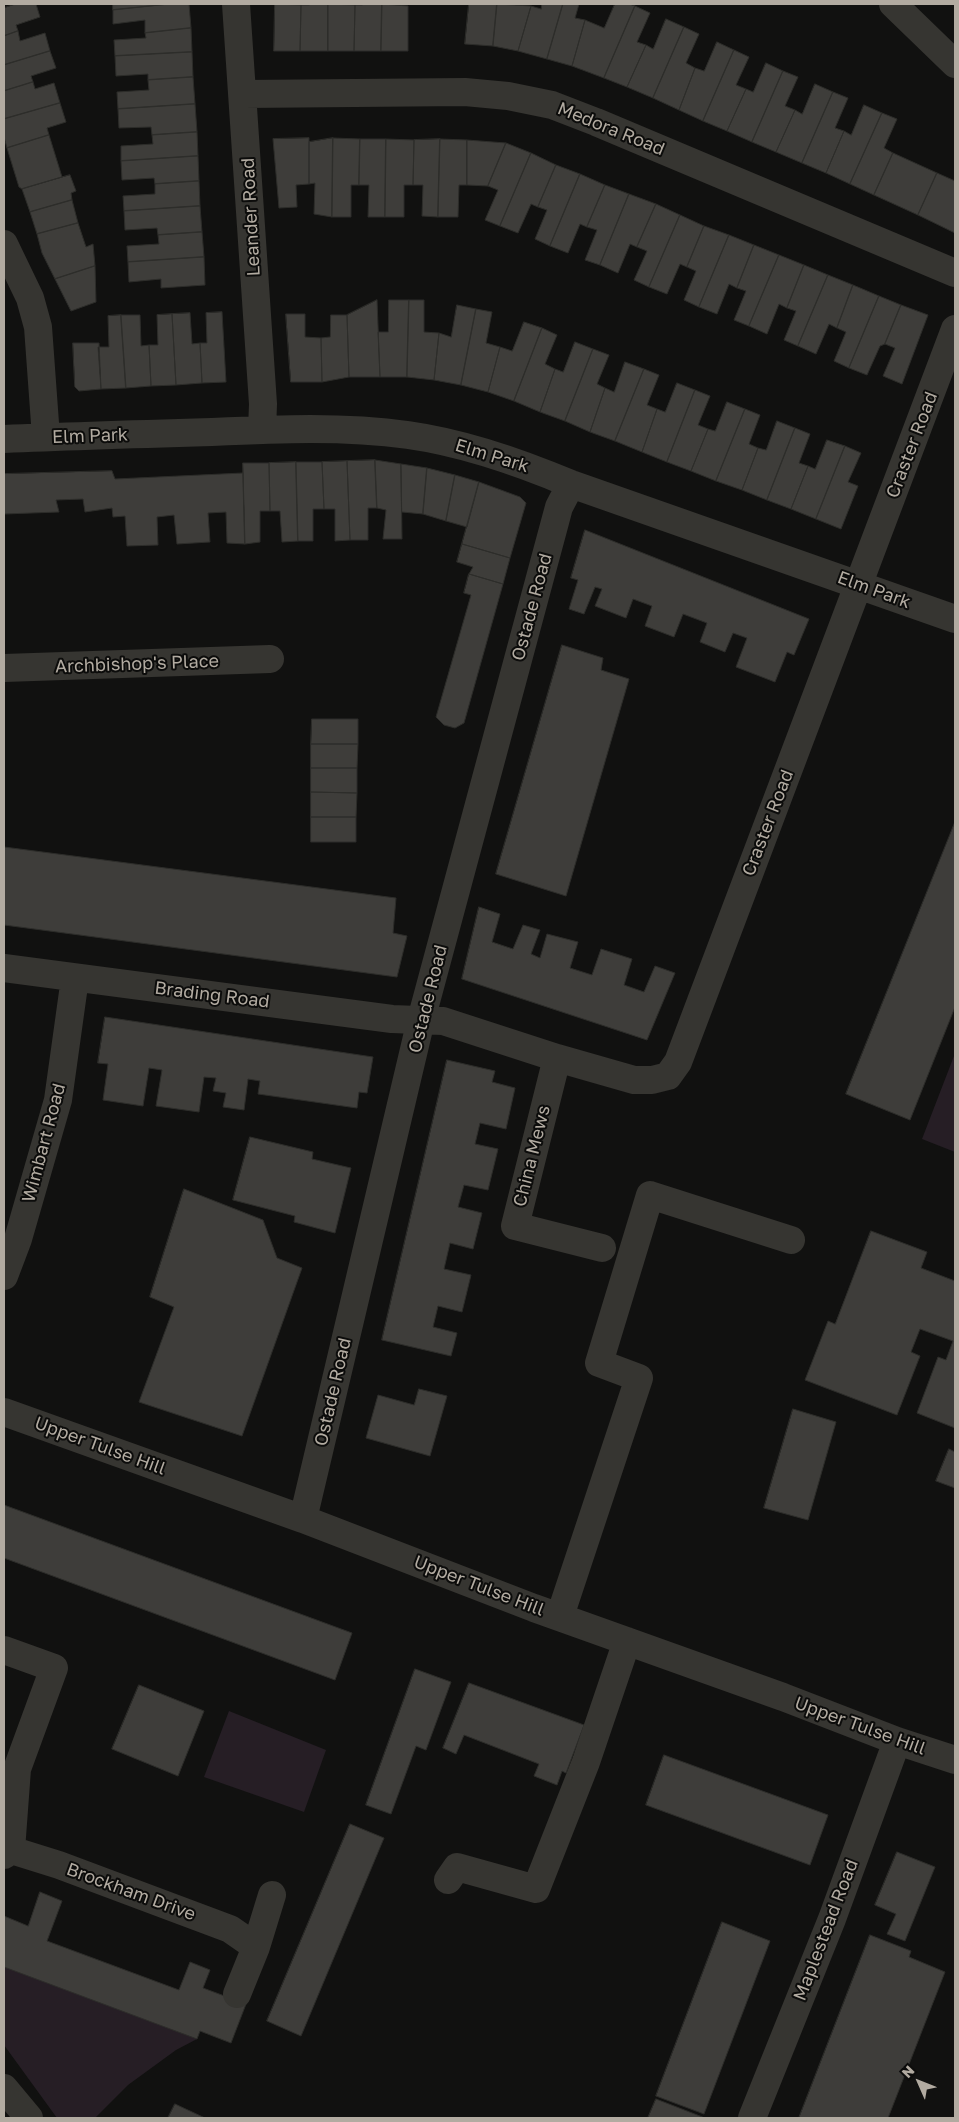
<!DOCTYPE html>
<html>
<head>
<meta charset="utf-8">
<style>
  body { margin:0 }
  #map { position:relative; width:959px; height:2122px; overflow:hidden; background:#111110; font-family:"Golos Text",sans-serif }
  canvas { display:block }
  .frame { position:absolute; inset:0; border:5px solid #b2aba1; pointer-events:none }
  .north { position:absolute; left:894px; top:2057px; width:50px; height:50px; -webkit-text-stroke:4px #0c0c0b; paint-order:stroke; rotate:314deg; font-size:14px; font-weight:700; line-height:20px; text-align:center; color:#b2aba1 }
  .north::after { content:''; display:block; margin:auto; width:18px; height:22px; background:#b2aba1; clip-path:polygon(50% 0,100% 100%,50% 72%,0 100%) }
</style>
</head>
<body>
<div id="map">
<canvas width="959" height="2122"></canvas>
<div class="frame"></div>
<div class="north">N</div>
</div>
<script>
const ctx = document.querySelector('canvas').getContext('2d');
ctx.lineJoin = 'round';
function fill(path, color) { ctx.fillStyle = color; ctx.fill(path, 'evenodd'); }
function strokePath(path, color, width, dash) { ctx.strokeStyle = color; ctx.lineWidth = width; ctx.lineCap = dash ? 'butt' : 'round'; ctx.setLineDash(dash || []); ctx.stroke(path); }
function label(font, color, halo, rows, align = 'center') {
  ctx.font = font + ' "Golos Text",sans-serif'; ctx.lineWidth = 4; ctx.setLineDash([]); ctx.textBaseline = 'middle'; ctx.strokeStyle = halo; ctx.fillStyle = color; for (const [text, x, y, turn = 0] of rows) {
    ctx.save(); ctx.translate(x, y); ctx.rotate((+turn || 0) * Math.PI / 180); ctx.textAlign = isNaN(turn) ? turn : align; if (halo) ctx.strokeText(text, 0, 0); ctx.fillText(text, 0, 0); ctx.restore();
  }
}
const green = new Path2D(`
  M954,1056h1v96l-33,-13z
  M229,1711l97,39 -22,62 -100,-35z
  M4,1962l193,77 -21,11 -48,35 -33,33h-38l-53,-73z`);
const building = new Path2D(`
  M16,4h20l4,13 -24,8 2,6 -14,5v-28z
  M113,4h56l-56,6z
  M169,4h20l2,24 -46,5v-13l-32,4v-14z
  M275,4l26,1 -1,46h-26z
  M309,4h19v47h-28l1,-46h8z
  M328,4l27,1 -1,46h-26z
  M362,4h20l-1,47h-27l1,-46h7z
  M382,4l26,2v45h-27z
  M469,4h28l-4,42 -28,-2z
  M497,4l34,2 -13,45 -25,-5z
  M542,4h21l-16,55 -29,-8 13,-45 10,3z
  M563,4h16l-4,14 10,2 -13,46 -25,-7z
  M615,4h14l6,2 -31,72 -32,-12 13,-46 19,8z
  M635,6l15,7 -13,29 9,3 -19,42 -23,-9z
  M666,19l18,8 -31,71 -26,-11 19,-42 7,4z
  M684,27l15,7 -13,29 9,5 -16,42 -26,-12z
  M191,28l1,24 -77,4 -1,-16 32,-2 -1,-5z
  M18,31l2,10 25,-8 5,18 -46,14v-29z
  M717,42l17,8 -31,71 -24,-11 16,-42 9,3z
  M734,50l15,7 -13,28 10,4 -19,42 -24,-10z
  M50,51l6,17 -25,8 2,6 -29,9v-26z
  M192,52l1,25 -45,3v-6l-32,2 -1,-20z
  M766,63l17,8 -31,71 -25,-11 19,-42 7,3z
  M783,71l15,6 -13,29 10,4 -19,42 -24,-10z
  M193,77l2,27 -77,5 -1,-17 32,-2 -1,-10z
  M33,82l2,7 19,-6 6,20 -56,16v-28z
  M815,84l18,8 -31,71 -26,-11 19,-42 7,4z
  M833,92l15,6 -13,30 9,3 -18,42 -24,-10z
  M60,103l6,19 -19,6 2,7 -42,13 -3,-11v-18z
  M195,104l2,28 -45,3 -1,-8 -32,1 -1,-19z
  M864,105l18,8 -32,71 -24,-11 18,-42 7,4z
  M882,113l15,6 -13,29 9,5 -19,42 -24,-11z
  M197,132l1,24 -77,5v-15l32,-2 -1,-9z
  M49,135l13,42 -40,12 -3,-2 -12,-39z
  M309,138v46l-13,1 1,22 -18,1 -6,-69z
  M333,138l-1,79 -18,-3 1,-31 -6,1v-42z
  M333,138l27,1 -1,46h-8v32h-19z
  M360,139h26l-1,78h-17l1,-32h-10z
  M386,139l28,1 -1,45h-9v32h-19z
  M440,139l-2,78 -16,-1 1,-31h-10l1,-45z
  M440,139l27,1v45h-8l-1,32h-20z
  M467,140l39,3 -18,43 -21,-1z
  M506,143l25,10 -31,73 -15,-6 13,-30 -10,-4z
  M531,153l25,12 -18,42 -7,-3 -13,29 -18,-7z
  M893,153l44,20 -19,42 -44,-20z
  M198,156l1,25 -44,3 -1,-6 -32,2 -1,-19z
  M556,165l24,9 -30,72 -15,-7 12,-29 -9,-3z
  M937,173l18,8v52l-37,-18z
  M580,174l25,11 -18,42 -7,-3 -12,29 -18,-7z
  M70,175l6,16 -5,2 1,7 -42,12 -8,-23z
  M199,181l1,25 -76,5 -1,-15 32,-2v-10z
  M605,185l24,9 -29,71 -15,-5 12,-30 -10,-3z
  M629,194l27,10 -19,43 -7,-3 -12,29 -18,-8z
  M72,200l6,23 -41,11 -7,-22z
  M656,204l24,11 -31,72 -15,-7 13,-29 -10,-4z
  M200,206l2,26 -44,3 -1,-7 -32,2 -1,-19z
  M680,215l24,11 -17,41 -7,-3 -13,30 -18,-7z
  M78,223l8,24 7,-3 2,22 -40,13 -13,-26 -5,-19z
  M704,226l25,9 -30,72 -15,-7 12,-29 -9,-4z
  M202,232l2,25 -76,5 -1,-16 32,-2 -1,-9z
  M729,235l25,10 -17,43 -8,-4 -12,30 -18,-7z
  M754,245l25,10 -30,71 -15,-6 12,-29 -9,-3z
  M779,255l25,10 -17,43 -8,-4 -12,30 -18,-8z
  M204,257l1,28 -44,3v-9l-32,3 -1,-20z
  M804,265l24,10 -30,71 -14,-6 12,-29 -9,-3z
  M95,266l1,36 -25,9 -16,-32z
  M828,275l25,10 -16,43 -8,-4 -13,30 -18,-8z
  M853,285l26,11 -30,72 -15,-7 12,-29 -9,-4z
  M879,296l22,9 -16,39 -5,2 -13,29 -18,-7z
  M377,300l3,77h-31l-2,-62z
  M389,300h20l-2,77h-27l-2,-45h10z
  M409,300h15v32l15,1 -5,47 -27,-3z
  M457,305l19,4 -15,76 -27,-5 5,-47 12,4z
  M901,305l27,10 -26,69 -19,-8 12,-28 -10,-4z
  M476,309l16,3 -6,31 14,4 -12,45 -27,-7z
  M222,312l4,70 -24,1 -2,-40h7l-1,-30z
  M190,313l2,31 8,-1 2,40 -26,2 -4,-71z
  M172,314l4,71 -25,1 -2,-41h9l-1,-30z
  M286,314h19v23l16,1 1,44h-31z
  M121,315h19l1,31 8,-1 2,41 -25,2z
  M121,315l5,73 -25,1 -3,-42h11l-1,-31z
  M331,315h16l2,62 -27,5 -1,-44 9,-1z
  M524,322l18,6 -28,73 -26,-9 12,-45 12,4z
  M542,328l15,7 -12,29 10,5 -15,43 -26,-11z
  M575,342l18,7 -28,72 -25,-9 15,-43 8,3z
  M73,343h26l2,46 -22,2 -4,-4z
  M593,349l16,6 -12,29 8,4 -15,44 -25,-11z
  M625,362l19,7 -29,72 -25,-9 15,-44 9,4z
  M644,369l15,6 -12,30 10,4 -15,43 -27,-11z
  M677,383l18,7 -28,72 -25,-10 15,-43 8,3z
  M695,390l15,6 -12,29 10,4 -17,42 -24,-9z
  M727,402l18,7 -29,72 -25,-10 17,-42 7,2z
  M745,409l15,6 -11,29 9,4 -16,42 -26,-9z
  M777,421l18,7 -28,72 -25,-10 16,-42 8,2z
  M795,428l15,6 -11,29 9,3 -17,43 -24,-9z
  M827,440l18,6 -29,73 -25,-10 17,-43 7,3z
  M845,446l16,7 -13,29 10,4 -17,43 -25,-10z
  M375,460l2,48h-9v32h-18l-3,-79z
  M375,460l26,4 1,75h-19l3,-29 -9,-2z
  M347,461l3,79 -15,1v-32h-11l-2,-47z
  M296,462l2,79 -16,1 -2,-31h-10l-1,-48z
  M296,462h26l2,47h-11v32h-15z
  M243,463h26l1,48h-10v31l-15,2z
  M401,464l26,4 -4,46 -21,-2z
  M427,468l28,7 -9,46 -23,-7z
  M112,471l3,8 128,-6 2,71 -18,-1 -1,-31 -18,1 2,29 -33,2 -3,-29 -17,2 1,28 -31,1 -2,-30 -12,1 -1,-9 -27,4 -2,-13 -27,1 3,12 -55,2v-40z
  M455,475l24,7 -12,45 -21,-6z
  M479,482l41,15 6,6 -16,55 -48,-14z
  M585,530l224,89 -15,36 -7,-3 -12,30 -39,-15 11,-29 -14,-5 -8,19 -25,-10 7,-19 -24,-9 -9,23 -29,-11 7,-20 -19,-7 -7,19 -31,-12 7,-17 -7,-2 -11,27 -15,-5 9,-29 -7,-2z
  M462,544l48,14 -7,26 -34,-10 4,-7 -16,-5z
  M469,574l34,10 -39,139 -9,5 -11,-3 -8,-8 35,-122 -7,-2z
  M562,645l41,13 -2,12 28,9 -63,217 -70,-22z
  M312,719h46v25h-47z
  M311,744h47l-1,24h-46z
  M311,768h46v25l-46,-1z
  M311,792l46,1 -1,24h-45z
  M311,817h45v25h-45z
  M955,822v185l-45,113 -64,-26z
  M4,847l392,51 -3,35 14,3 -10,41 -393,-52z
  M479,907l21,7 -8,28 21,7 10,-24 17,5 -9,24 9,4 7,-24 31,8 -8,26 22,7 9,-26 31,10 -8,26 20,7 11,-26 20,7 -28,67 -185,-61z
  M105,1017l268,40 -6,36 -8,-1 -2,16 -99,-14 2,-13 -12,-2 -4,31 -21,-3 3,-14 -13,-2 3,-13 -12,-1 -5,35 -43,-6 6,-36 -13,-2 -6,38 -40,-6 5,-36 -10,-1z
  M447,1060l48,11 -3,11 23,6 -9,41 -26,-6 -5,21 23,5 -10,41 -24,-5 -6,22 24,6 -9,36 -23,-6 -6,26 27,6 -9,37 -24,-6 -5,21 24,6 -6,23 -69,-16z
  M250,1137l63,15 -1,7 39,9 -16,65 -41,-11 1,-6 -62,-16z
  M184,1189l79,31 14,38 25,10 -60,168 -103,-34 35,-95 -24,-10z
  M871,1231l56,21 -6,16 34,13v147l-38,-15 21,-56 8,3 7,-19 -33,-12 -9,23 9,4 -23,59 -92,-35 23,-59 7,3z
  M419,1389l28,7 -17,60 -64,-18 12,-43 36,10z
  M793,1409l43,13 -28,98 -44,-12z
  M949,1449l6,3v36l-19,-7z
  M4,1505l348,128 -17,47 -331,-122z
  M415,1669l36,13 -25,68 -10,-4 -25,68 -25,-9z
  M469,1683l115,42 -18,48 -4,-2 -5,14 -23,-9 5,-12 -75,-29 -8,19 -13,-6z
  M139,1685l65,26 -26,65 -66,-27z
  M664,1755l164,60 -18,50 -164,-60z
  M350,1824l34,14 -83,198 -34,-15z
  M897,1852l38,15 -30,74 -18,-7 9,-20 -21,-9z
  M40,1892l22,9 -15,40 132,49 11,-28 20,8 -7,18 43,16 -15,39 -31,-12 -3,8 -193,-72v-51l24,10z
  M722,1922l48,19 -66,173 -48,-18z
  M870,1935l41,16 -2,6 36,15 -57,146h-89z
  M656,2099l49,19h-57z
  M175,2104l30,14h-37z`);
const minor = new Path2D(`
  M236,4l27,400 -1,26
  M893,4l62,60
  M244,94l221,-2 43,4 44,9 44,17 359,151
  M4,244l26,54 8,29 8,110
  M4,439c69,-3 138,-5 208,-7 65,-3 132,-6 196,3 57,8 111,27 163,49l384,135
  M4,668l266,-9
  M4,968l388,51 51,2 114,37 77,22h18l16,-4 10,-14 277,-733
  M557,1058l-42,168 87,22
  M4,1276l14,-37 40,-139 17,-122
  M4,1412l299,107 231,89 249,89 114,44 58,19
  M303,1519l118,-499 134,-498 4,-15 12,-23
  M560,1616l79,-238 -40,-15 51,-168 141,45
  M4,1650l50,18 -37,101 -6,81
  M4,1855l7,-5 48,15 171,64 26,18
  M448,1880l9,-13 79,22 50,-127 41,-121
  M237,1994l19,-47 16,-52
  M4,2088l25,30
  M752,2118l80,-199 65,-178`);
const streetNames = [
  ["Medora Road",611,129,22],
  ["Leander Road",251,217,-93],
  ["Elm Park",90,436,-2],
  ["Craster Road",912,445,-69],
  ["Elm Park",492,456,17],
  ["Elm Park",874,590,20],
  ["Ostade Road",532,607,-75],
  ["Archbishop's Place",137,664,-2],
  ["Craster Road",768,823,-69],
  ["Brading Road",212,995,7],
  ["Ostade Road",428,999,-76],
  ["Wimbart Road",44,1143,-75],
  ["China Mews",532,1156,-76],
  ["Ostade Road",333,1392,-77],
  ["Upper Tulse Hill",100,1446,20],
  ["Upper Tulse Hill",479,1586,21],
  ["Upper Tulse Hill",860,1726,20],
  ["Brockham Drive",131,1892,20],
  ["Maplestead Road",826,1930,-69]
];
fill(green, '#261e25');
fill(building, '#3e3d3a');
strokePath(building, '#2d2d2a', 1);
strokePath(minor, '#363531', 28);
label('18px', '#b2aba1', '#0c0c0b', streetNames);
</script>
</body>
</html>
